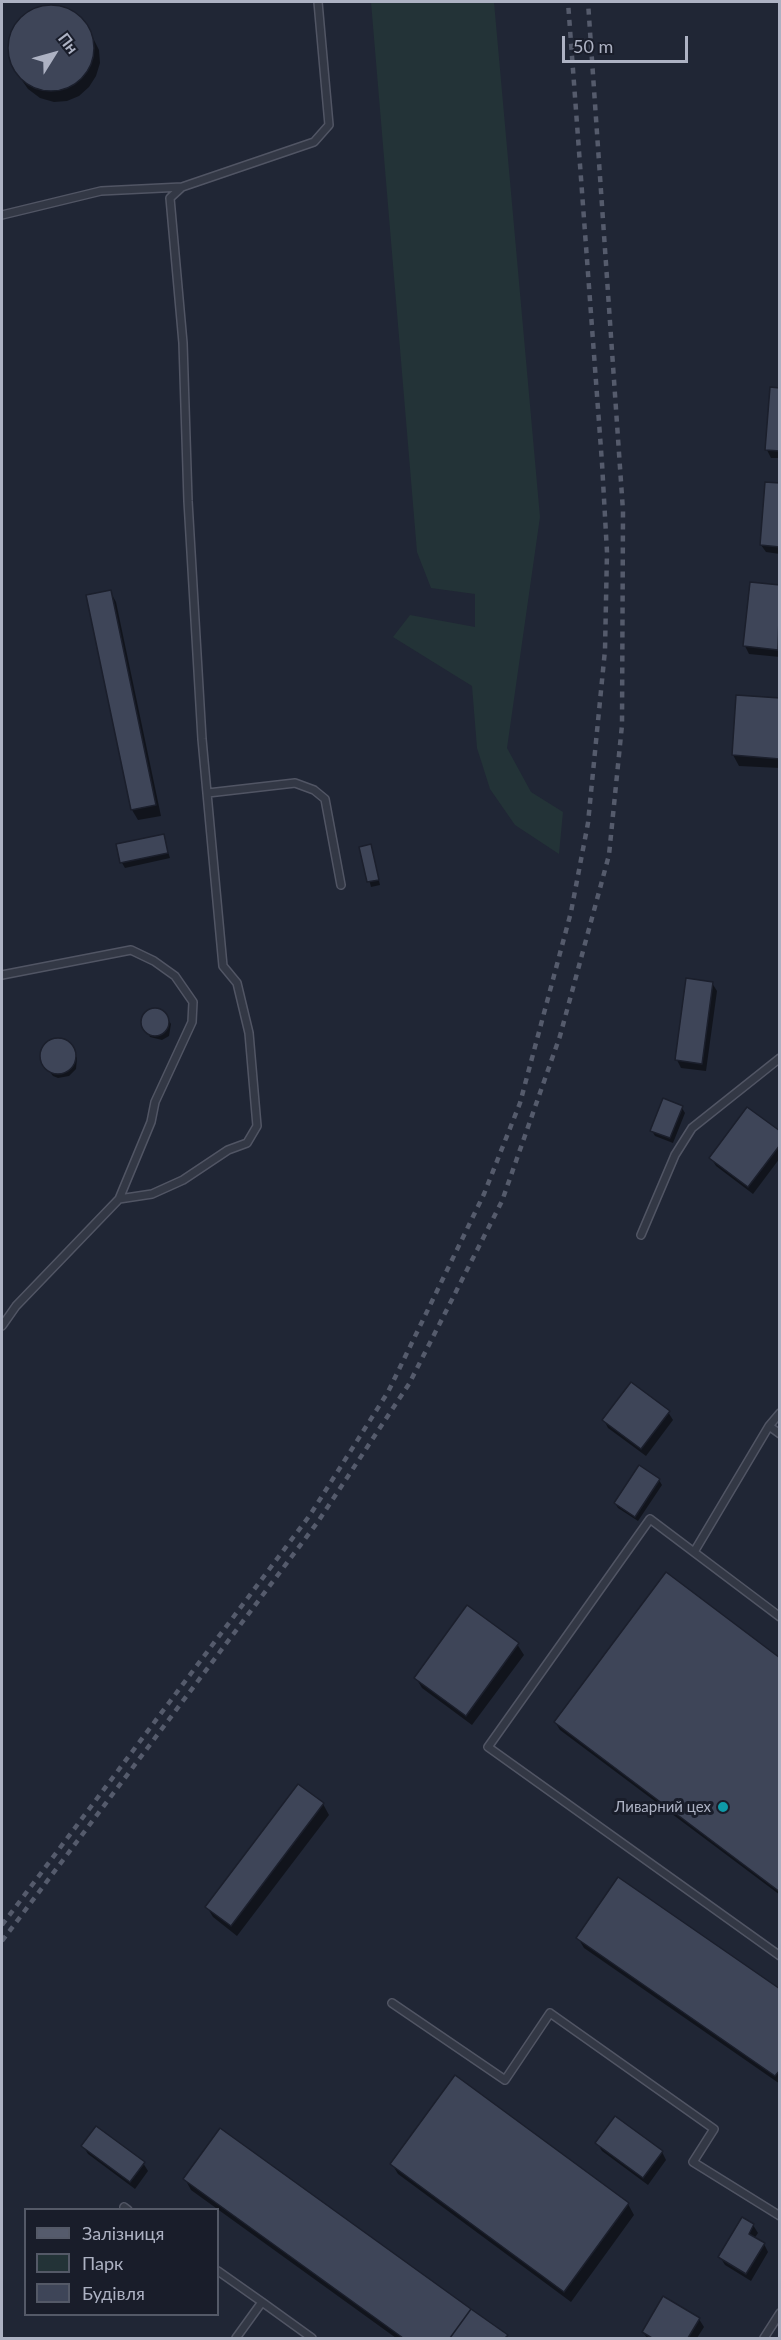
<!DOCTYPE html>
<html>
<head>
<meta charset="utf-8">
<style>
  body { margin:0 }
  #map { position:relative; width:781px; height:2340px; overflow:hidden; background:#202635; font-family:Lato,sans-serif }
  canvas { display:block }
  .frame { position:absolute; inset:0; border:3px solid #adb2c3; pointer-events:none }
  .legend { position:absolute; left:24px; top:2208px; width:195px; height:108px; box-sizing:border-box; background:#191d2a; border:2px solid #545967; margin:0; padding:8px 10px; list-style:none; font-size:18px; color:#adb2c3 }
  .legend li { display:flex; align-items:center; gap:12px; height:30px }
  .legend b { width:30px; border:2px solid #545967 }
  .north { position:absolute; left:24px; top:24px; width:60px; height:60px; -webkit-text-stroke:4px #191d2a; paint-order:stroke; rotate:53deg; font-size:16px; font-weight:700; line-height:24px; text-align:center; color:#adb2c3 }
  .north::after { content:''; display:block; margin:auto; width:21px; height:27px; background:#adb2c3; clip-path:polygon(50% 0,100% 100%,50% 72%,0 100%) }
  .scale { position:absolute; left:562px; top:36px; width:126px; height:27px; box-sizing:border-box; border:3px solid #adb2c3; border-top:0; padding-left:8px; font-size:18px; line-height:21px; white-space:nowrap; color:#adb2c3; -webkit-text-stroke:4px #191d2a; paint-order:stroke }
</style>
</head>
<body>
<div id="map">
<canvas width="781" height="2340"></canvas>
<div class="frame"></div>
<ul class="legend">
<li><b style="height:8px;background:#555b6c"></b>Залізниця</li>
<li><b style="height:16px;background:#233337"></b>Парк</li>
<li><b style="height:16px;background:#3e4558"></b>Будівля</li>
</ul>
<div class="north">Пн</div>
<div class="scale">50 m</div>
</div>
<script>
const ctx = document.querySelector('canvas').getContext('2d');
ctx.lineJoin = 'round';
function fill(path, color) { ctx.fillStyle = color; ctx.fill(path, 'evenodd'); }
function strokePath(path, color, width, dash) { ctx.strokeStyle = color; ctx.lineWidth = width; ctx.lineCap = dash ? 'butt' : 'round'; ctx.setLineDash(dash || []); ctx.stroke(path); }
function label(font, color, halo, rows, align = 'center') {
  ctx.font = font + ' Lato,sans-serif'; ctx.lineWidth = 6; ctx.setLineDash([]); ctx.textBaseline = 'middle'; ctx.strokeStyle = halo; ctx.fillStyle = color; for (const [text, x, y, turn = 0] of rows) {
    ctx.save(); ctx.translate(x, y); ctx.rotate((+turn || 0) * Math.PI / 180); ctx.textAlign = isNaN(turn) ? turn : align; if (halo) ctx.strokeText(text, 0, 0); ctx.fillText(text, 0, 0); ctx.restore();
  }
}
const green = new Path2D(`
  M371,2h123l46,515 -33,231 24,44 32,20 -4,42 -44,-29 -25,-36 -13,-41 -5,-62 -79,-49 17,-22 65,12v-33l-44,-6 -14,-36z`);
const shadow = new Path2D(`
  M54,6l13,3 11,7 9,10 12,24 1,13 -4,13 -7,11 -10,9 -12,5 -13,1 -14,-4 -12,-9 -16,-23 -3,-14 1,-15 6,-14 10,-10 14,-6z
  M780,389v69h-9l-4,-8z
  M780,485v69l-14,-2 -5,-7z
  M780,587v70l-31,-3 -4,-8z
  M110,591l6,11 45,214 -23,4 -6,-10z
  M780,700v68l-41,-2 -6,-11z
  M163,836l7,22 -45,10 -3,-5z
  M371,846l9,39 -9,2 -10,-39z
  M712,983l5,8 -11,80 -25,-3 -4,-8z
  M150,1010l13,1 8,13 -2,12 -7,4 -12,-3 -7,-13 1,-8z
  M53,1040h11l4,3 9,15 -1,11 -7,7 -11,2 -5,-2 -11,-14v-11l2,-4z
  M682,1108l3,5 -12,30 -18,-7 -3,-5z
  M780,1133v25l-27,36 -37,-28 -5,-8z
  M668,1412l5,8 -27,36 -38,-28 -4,-8z
  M639,1467l20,13 3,5 -24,36 -20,-13 -3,-5z
  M517,1644l7,11 -52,70 -50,-37 -6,-10z
  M780,1659v236l-220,-165 -5,-8z
  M323,1804l6,11 -92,121 -24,-19 -6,-10z
  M578,1938l202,53v93l-196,-136z
  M455,2077l173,127 6,11 -63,87 -173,-128 -6,-10z
  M220,2130l288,207 -112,1 -205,-148 -6,-11z
  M597,2143l65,9 4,8 -18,25 -46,-34z
  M83,2146l60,17 5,8 -13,18 -47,-35z
  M753,2225l5,8 -4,6 10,5 4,8 -17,29 -26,-16 -5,-8z
  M699,2319l5,8 -7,11h-50l-4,-6z`);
const building = new Path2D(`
  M8 48a43 43 0 1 1 86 0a43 43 0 1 1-86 0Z
  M770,387l10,1v63l-15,-1z
  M765,482l15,1v64l-20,-2z
  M750,582l30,3 -2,65 -35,-4z
  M111,590l45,215 -25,5 -45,-215z
  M736,695l44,3v61l-48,-4z
  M164,834l4,19 -48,10 -4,-19z
  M371,844l8,36 -12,2 -8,-35z
  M686,978l27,4 -11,82 -27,-4z
  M141 1022a14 14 0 1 1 28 0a14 14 0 1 1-28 0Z
  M40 1056a18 18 0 1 1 36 0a18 18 0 1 1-36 0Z
  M663,1098l20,8 -13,32 -20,-7z
  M747,1107l33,24v14l-32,42 -39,-29z
  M631,1382l39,29 -29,38 -39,-29z
  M639,1465l21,14 -25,38 -21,-14z
  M666,1572l114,86v234l-226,-170z
  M467,1605l52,38 -53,73 -52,-38z
  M298,1784l26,19 -93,123 -26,-19z
  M618,1877l162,112v81l-5,6 -199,-138z
  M455,2075l174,128 -65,89 -174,-128z
  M615,2116l48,35 -20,27 -48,-35z
  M96,2126l49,36 -15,20 -49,-36z
  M220,2128l251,181 -21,29h-47l-220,-159z
  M742,2217l12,7 -5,10 16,9 -19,31 -28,-17z
  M663,2296l37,22 -12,20h-36l-10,-6z
  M471,2309l37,26 -3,3h-55z`);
const lane = new Path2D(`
  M2,215l99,-24 81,-4
  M208,793l87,-10 19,7 11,9 16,86
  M2,975l129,-25 23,11 21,15 18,26 -1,20 -37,80 -4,20 -32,77
  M641,1235l34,-80 17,-27 88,-70
  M2,1326l14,-20 103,-107 33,-5 31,-14 45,-30 19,-7 10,-17 -8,-93 -12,-50 -14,-17 -21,-227 -14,-238 -5,-158 -13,-145 12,-11 132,-45 15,-17 -11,-123
  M769,1426l11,-13
  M694,1552l75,-126 11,8
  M780,1617l-130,-98 -162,228 292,209
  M392,2003l113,77 45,-67 164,116 -21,33 87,54
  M124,2207l4,3
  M218,2271l44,31 -26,36
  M262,2302l50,36
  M764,2338l16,-25`);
const rail = new Path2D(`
  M2,1925l308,-410 78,-123 96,-198 36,-91 51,-191 17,-89 17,-173 2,-98 -5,-89 -34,-461
  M2,1941l315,-418 92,-139 93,-183 58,-165 49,-181 13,-130 1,-214 -35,-509`);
const markers = [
  [723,1807,6,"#0f9aa8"]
];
const poiNames = [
  ["Ливарний цех",711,1807]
];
fill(green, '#233337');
fill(shadow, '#0007');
fill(building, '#3e4558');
strokePath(building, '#1b1f2c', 1.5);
strokePath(lane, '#515564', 10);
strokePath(lane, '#333845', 7);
strokePath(rail, '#555b6c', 4.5, [6, 6]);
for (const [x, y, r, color] of markers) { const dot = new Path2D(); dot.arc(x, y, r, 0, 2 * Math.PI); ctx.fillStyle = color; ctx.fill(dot); strokePath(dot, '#191d2a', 2); }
label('15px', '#adb2c3', '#191d2a', poiNames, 'right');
</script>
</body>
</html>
